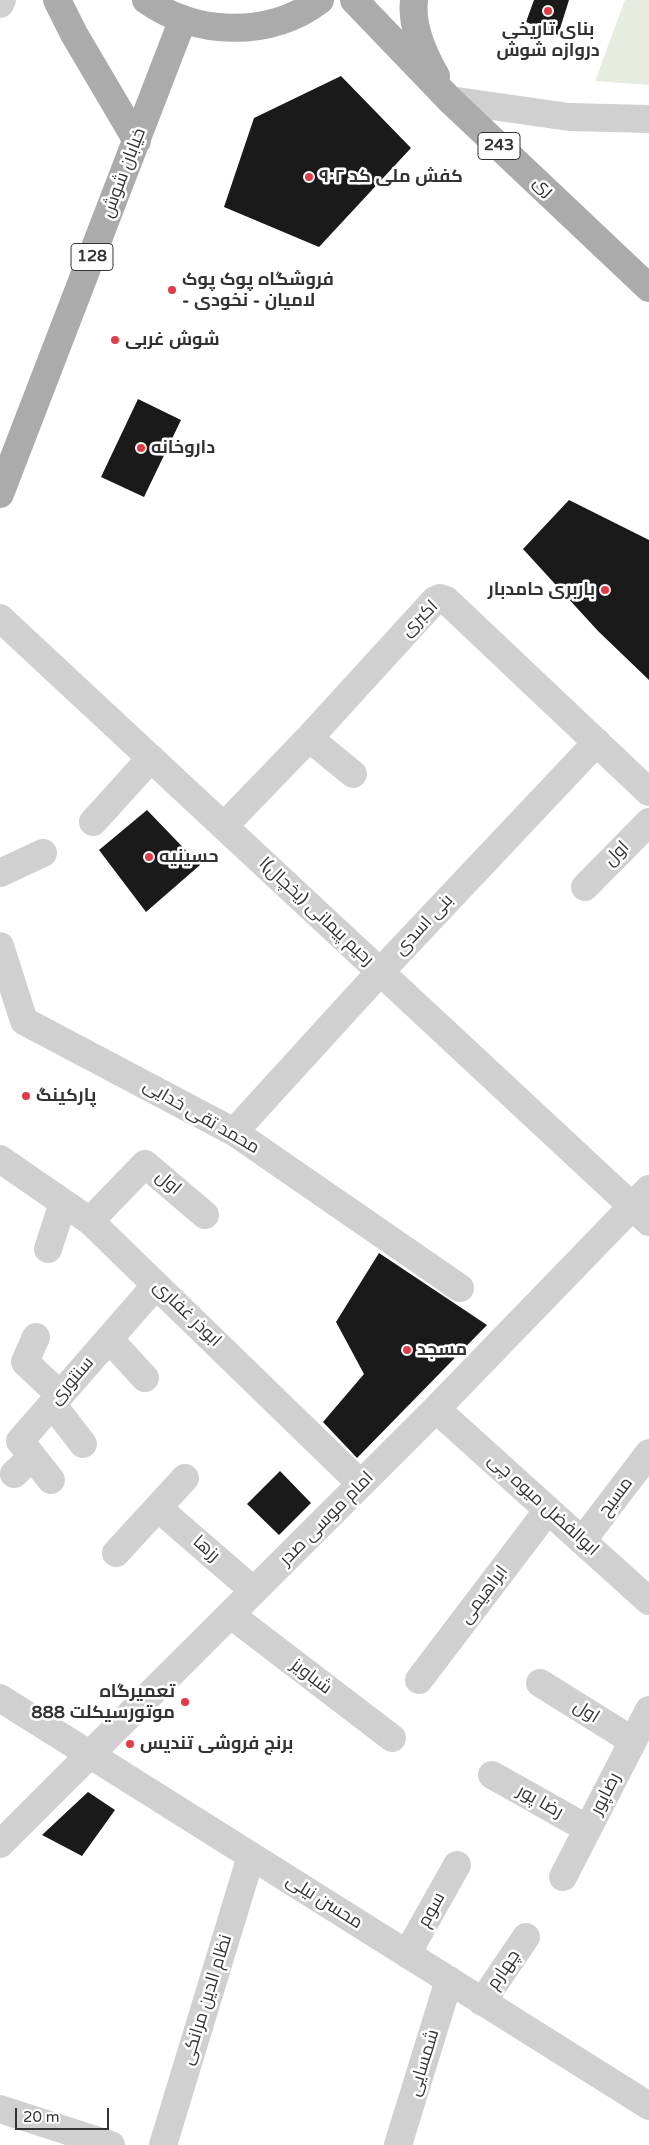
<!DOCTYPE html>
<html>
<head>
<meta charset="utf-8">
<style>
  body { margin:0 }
  #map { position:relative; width:649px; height:2145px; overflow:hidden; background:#fff; font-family:"Varela Round",sans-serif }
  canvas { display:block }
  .scale { position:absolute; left:15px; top:2108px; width:94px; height:22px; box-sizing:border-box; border:2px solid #333; border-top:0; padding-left:6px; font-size:15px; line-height:18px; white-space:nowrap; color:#333; -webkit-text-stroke:4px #fff; paint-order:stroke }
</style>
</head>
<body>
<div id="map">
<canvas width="649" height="2145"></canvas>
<div class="scale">20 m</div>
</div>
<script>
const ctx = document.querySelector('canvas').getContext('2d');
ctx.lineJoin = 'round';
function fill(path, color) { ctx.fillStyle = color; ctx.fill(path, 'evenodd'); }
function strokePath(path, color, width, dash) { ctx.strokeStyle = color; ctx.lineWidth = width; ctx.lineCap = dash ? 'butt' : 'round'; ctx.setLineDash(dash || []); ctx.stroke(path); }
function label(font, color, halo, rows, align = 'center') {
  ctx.font = font + ' "Varela Round",Cairo,sans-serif'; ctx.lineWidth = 5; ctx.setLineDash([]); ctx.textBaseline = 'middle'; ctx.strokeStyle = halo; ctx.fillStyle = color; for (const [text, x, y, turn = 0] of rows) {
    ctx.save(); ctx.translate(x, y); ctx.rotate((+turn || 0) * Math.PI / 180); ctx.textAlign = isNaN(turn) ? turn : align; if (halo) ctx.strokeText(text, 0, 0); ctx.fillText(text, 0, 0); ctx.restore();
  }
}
const green = new Path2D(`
  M625,0h24v85l-54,-4z`);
const building = new Path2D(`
  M534,0h35l-11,35 -32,-13z
  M341,76l70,72 -92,99 -95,-40 30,-89z
  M138,399l43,21 -37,77 -43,-20z
  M569,500l80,40v140l-51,-49 -75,-82z
  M147,810l53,55 -54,47 -47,-62z
  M379,1253l108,72 -130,133 -34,-36 41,-48 -28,-52z
  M280,1471l31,32 -32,32 -32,-31z
  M88,1792l27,18 -33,46 -40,-21z`);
const minor = new Path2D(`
  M0,4l2,-4
  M450,100l119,17 80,2
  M0,618l649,604
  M309,738l44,36
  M93,822l58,-64
  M224,826l85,-88 126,-138 5,-2 6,2 203,192
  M0,873l43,-20
  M585,887l64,-65
  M0,946l24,75 210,111 226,156
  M234,1132l146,-160 217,-230
  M0,1159l90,62 271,263
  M90,1221l55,-57 60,51
  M48,1249l15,-46
  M36,1337l-11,25 35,33
  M109,1339l36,39
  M52,1404l31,40
  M436,1409l213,192
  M14,1474l18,-17
  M51,1480l-31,-39 136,-156
  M158,1508l96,83
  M582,1541l67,-88
  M116,1553l69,-75
  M231,1615l161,123
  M419,1680l129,-170
  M540,1683l93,58
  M0,1698l649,408
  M492,1775l96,54
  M0,1844l436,-435 213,-220
  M563,1877l86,-167
  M407,1954l50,-89
  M482,2002l44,-65
  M0,2109l111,36
  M163,2145l88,-289
  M398,2145l51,-165`);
const major = new Path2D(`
  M57,0l17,34 63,107
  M146,0c50,36 124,38 174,0
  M354,0l96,100 199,188
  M414,0c-3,25 10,55 22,76
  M0,494l183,-475`);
const markers = [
  [548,11,5,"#e63946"],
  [309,177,5,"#e63946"],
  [172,290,5,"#e63946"],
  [115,340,5,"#e63946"],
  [141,448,5,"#e63946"],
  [605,590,5,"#e63946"],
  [149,857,5,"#e63946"],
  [26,1096,5,"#e63946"],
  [407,1350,5,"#e63946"],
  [185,1702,5,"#e63946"],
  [130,1744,5,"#e63946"]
];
const shields = [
  [499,146,42],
  [92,257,42]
];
const shieldNames = [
  ["243",499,146],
  ["128",92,257]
];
const poiNames = [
  ["بنای تاریخی",548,30,"center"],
  ["دروازه شوش",548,51,"center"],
  ["کفش ملی کد ۹۰۲",319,177],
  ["فروشگاه پوک پوک",182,280],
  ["- لاميان - نخودی",182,301],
  ["شوش غربی",125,340],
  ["داروخانه",151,448],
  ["باربری حامدبار",595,590,"right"],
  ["حسینیه",159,857],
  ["پارکینگ",36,1096],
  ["مسجد",417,1350],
  ["تعمیرگاه",175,1692,"right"],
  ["موتورسیکلت 888",175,1713,"right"],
  ["برنج فروشی تندیس",140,1744]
];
const streetNames = [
  ["خیابان شوش",124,173,-69],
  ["ری",543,187,43],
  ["اکبری",420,619,-44],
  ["اول",617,854,-45],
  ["رحیم پیمانی (یخچال)ا",316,912,43],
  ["بنی اسدی",424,925,-47],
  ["محمد تقی خدایی",201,1117,30],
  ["اول",168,1183,40],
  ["ابوذر غفاری",187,1314,44],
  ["سنتوری",72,1381,-49],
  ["مسیح",616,1497,-53],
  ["ابوالفضل میوه چی",543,1505,42],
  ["امام موسی صدر",327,1519,-45],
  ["رزها",206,1549,41],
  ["ابراهیمی",484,1595,-53],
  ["شباویز",311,1677,37],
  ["اول",586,1712,32],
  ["رضاپور",606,1794,-63],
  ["رضا پور",540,1802,29],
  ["محسن نیلی",324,1902,32],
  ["سوم",432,1910,-61],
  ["چهارم",504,1970,-56],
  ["نظام الدین مرانکی",207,2000,-73],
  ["شمسایی",424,2063,-73]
];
fill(green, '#e6ecdf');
fill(building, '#1a1a1a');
strokePath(minor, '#d0d0d0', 28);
strokePath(major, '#ababab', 28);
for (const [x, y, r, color] of markers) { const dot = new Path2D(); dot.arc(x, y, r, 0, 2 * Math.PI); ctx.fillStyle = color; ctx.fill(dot); strokePath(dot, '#fff', 2); }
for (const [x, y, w] of shields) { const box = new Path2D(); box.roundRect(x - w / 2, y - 13.5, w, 27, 4); ctx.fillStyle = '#fff'; ctx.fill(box); strokePath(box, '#333', 1); }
label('bold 16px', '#333', null, shieldNames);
label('bold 18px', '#333', '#fff', poiNames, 'left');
label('18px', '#333', '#fff', streetNames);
</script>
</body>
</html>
